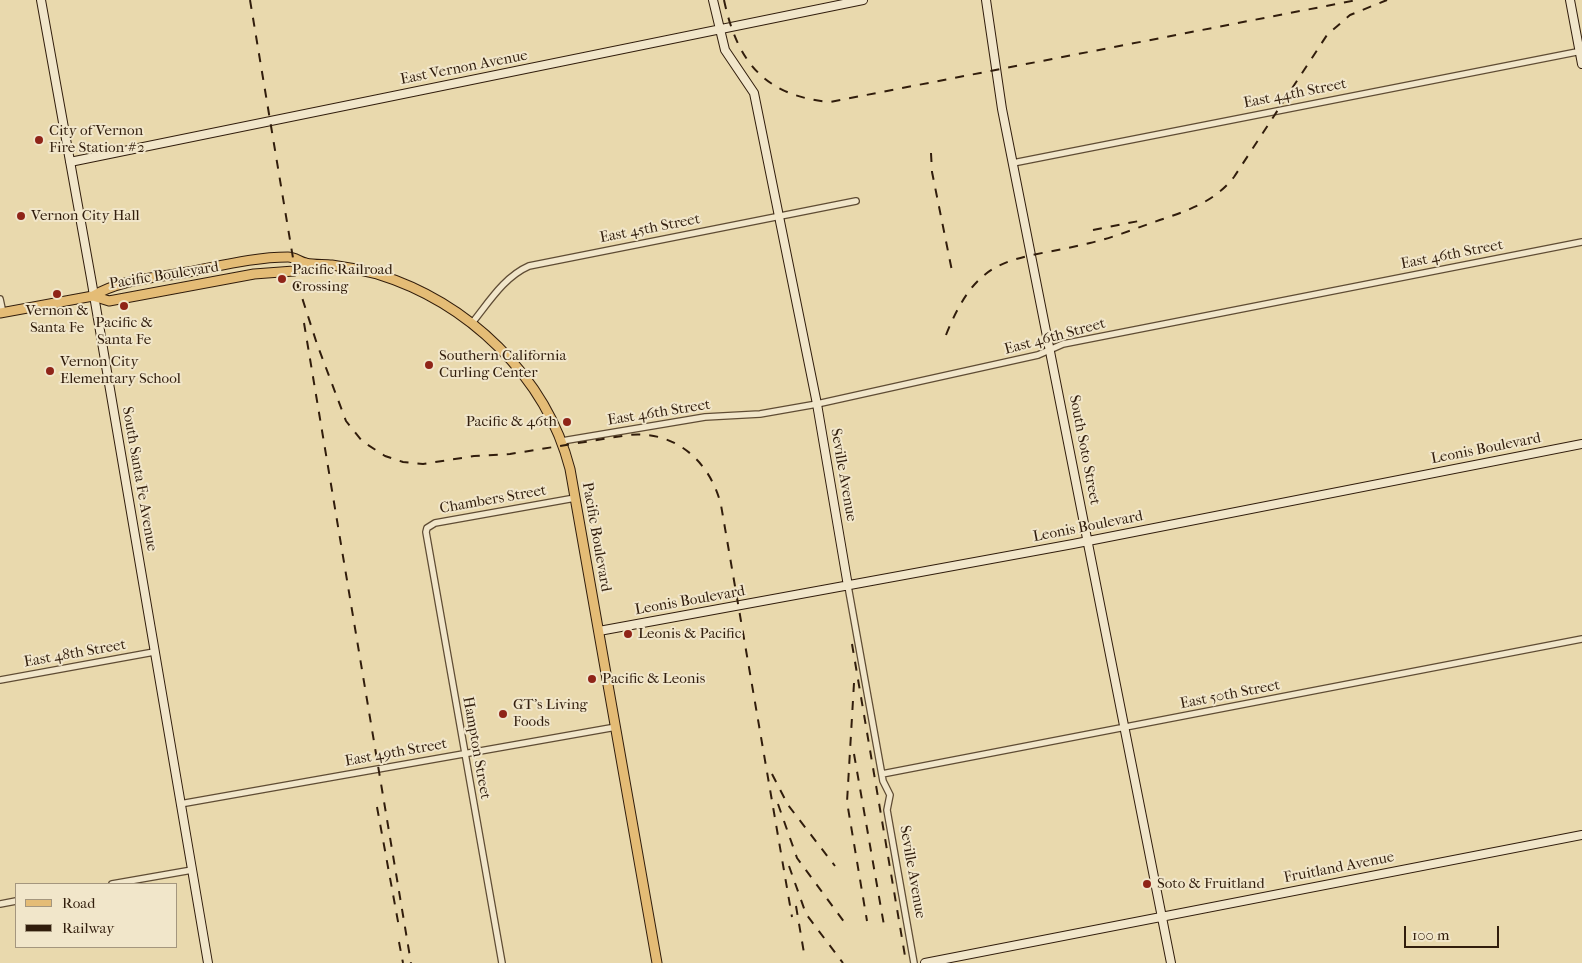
<!DOCTYPE html>
<html>
<head>
<meta charset="utf-8">
<style>
  body { margin:0 }
  #map { position:relative; width:1582px; height:963px; overflow:hidden; background:#e9d9ad; font-family:"IM FELL French Canon",serif }
  canvas { display:block }
  .legend { position:absolute; left:15px; top:883px; width:162px; height:65px; box-sizing:border-box; background:#f1e6ca; border:1px solid #a4967e; margin:0; padding:6px 9px; list-style:none; font-size:15px; color:#311d0c }
  .legend li { display:flex; align-items:center; gap:10px; height:25px }
  .legend b { width:25px; border:1px solid #a4967e }
  .scale { position:absolute; left:1404px; top:926px; width:95px; height:22px; box-sizing:border-box; border:2px solid #311d0c; border-top:0; padding-left:6px; font-size:15px; line-height:18px; white-space:nowrap; color:#311d0c; -webkit-text-stroke:4px #f1e6ca; paint-order:stroke }
</style>
</head>
<body>
<div id="map">
<canvas width="1582" height="963"></canvas>
<ul class="legend">
<li><b style="height:6px;background:#e4bc76"></b>Road</li>
<li><b style="height:6px;background:#311d0c"></b>Railway</li>
</ul>
<div class="scale">100 m</div>
</div>
<script>
const ctx = document.querySelector('canvas').getContext('2d');
ctx.lineJoin = 'round';
function strokePath(path, color, width, dash) { ctx.strokeStyle = color; ctx.lineWidth = width; ctx.lineCap = dash ? 'butt' : 'round'; ctx.setLineDash(dash || []); ctx.stroke(path); }
function label(font, color, halo, rows, align = 'center') {
  ctx.font = font + ' "IM FELL French Canon",serif'; ctx.lineWidth = 4; ctx.setLineDash([]); ctx.textBaseline = 'middle'; ctx.strokeStyle = halo; ctx.fillStyle = color; for (const [text, x, y, turn = 0] of rows) {
    ctx.save(); ctx.translate(x, y); ctx.rotate((+turn || 0) * Math.PI / 180); ctx.textAlign = isNaN(turn) ? turn : align; if (halo) ctx.strokeText(text, 0, 0); ctx.fillText(text, 0, 0); ctx.restore();
  }
}
const street = new Path2D(`
  M1013,163l569,-112
  M0,299l3,14
  M472,323c17,-21 32,-46 57,-57l327,-65
  M562,441l143,-24 55,-3 57,-10 221,-49 25,-11 519,-102
  M848,586l35,195 7,14 -3,15 27,153
  M0,680l154,-28
  M882,774l700,-135
  M180,804l436,-77
  M112,884l80,-14
  M0,904l16,-3
  M502,963l-76,-431 1,-4 8,-5 140,-25`);
const secondary = new Path2D(`
  M41,0l50,278 117,685
  M713,0l12,50 29,43 63,311 31,182
  M986,0l16,109 169,854
  M1570,0l12,64
  M70,162l793,-162
  M599,631l474,-87 509,-100
  M925,963l657,-128`);
const primary = new Path2D(`
  M93,296l16,5 145,-27 40,-3 11,-8
  M0,313l93,-17c27,-17 64,-18 95,-24 32,-6 67,-15 100,-15 7,0 12,5 18,6 8,2 18,1 26,2 15,2 30,5 45,9 91,28 169,102 193,195l87,494`);
const rail = new Path2D(`
  M250,0l48,288
  M724,0c13,61 40,96 106,102l527,-102
  M931,153l1,19 20,99
  M1093,230l46,-9
  M297,282l20,62 29,77 16,20 23,15 18,6 20,2 51,-8 36,-2 118,-19c47,-5 82,26 93,70l71,412
  M304,323l107,640
  M946,335c34,-85 67,-73 144,-92 26,-6 51,-17 76,-25 26,-9 50,-18 68,-41l93,-142 23,-20 37,-15
  M852,644l53,312
  M854,683l-7,119 20,119
  M854,754l31,177
  M772,774l16,31 47,61
  M778,804l19,54 48,65
  M377,807l22,120
  M789,866l17,48 37,49
  M796,906l8,47
  M399,942l4,21`);
const markers = [
  [39,140,5,"#8f2418"],
  [21,216,5,"#8f2418"],
  [282,279,5,"#8f2418"],
  [57,294,5,"#8f2418"],
  [124,306,5,"#8f2418"],
  [429,365,5,"#8f2418"],
  [50,371,5,"#8f2418"],
  [567,422,5,"#8f2418"],
  [628,634,5,"#8f2418"],
  [592,679,5,"#8f2418"],
  [503,714,5,"#8f2418"],
  [1147,884,5,"#8f2418"]
];
const streetNames = [
  ["East Vernon Avenue",464,68,-11],
  ["East 44th Street",1295,94,-11],
  ["East 45th Street",650,229,-11],
  ["East 46th Street",1452,255,-11],
  ["Pacific Boulevard",164,276,-9],
  ["East 46th Street",1055,337,-15],
  ["East 46th Street",659,413,-9],
  ["Leonis Boulevard",1486,449,-11],
  ["South Soto Street",1084,450,79],
  ["Seville Avenue",843,475,80],
  ["South Santa Fe Avenue",139,479,80],
  ["Chambers Street",493,500,-10],
  ["Leonis Boulevard",1088,527,-11],
  ["Pacific Boulevard",596,537,80],
  ["Leonis Boulevard",690,601,-10],
  ["East 48th Street",75,654,-10],
  ["East 50th Street",1230,695,-11],
  ["Hampton Street",476,748,80],
  ["East 49th Street",396,753,-10],
  ["Fruitland Avenue",1339,868,-11],
  ["Seville Avenue",912,872,80]
];
const poiNames = [
  ["City of Vernon",49,131],
  ["Fire Station #2",49,148],
  ["Vernon City Hall",31,216],
  ["Pacific Railroad",292,270],
  ["Crossing",292,287],
  ["Vernon &",57,311,"center"],
  ["Santa Fe",57,328,"center"],
  ["Pacific &",124,323,"center"],
  ["Santa Fe",124,340,"center"],
  ["Southern California",439,356],
  ["Curling Center",439,373],
  ["Vernon City",60,362],
  ["Elementary School",60,379],
  ["Pacific & 46th",557,422,"right"],
  ["Leonis & Pacific",638,634],
  ["Pacific & Leonis",602,679],
  ["GT's Living",513,705],
  ["Foods",513,722],
  ["Soto & Fruitland",1157,884]
];
strokePath(street, '#5f4c34', 8);
strokePath(secondary, '#311d0c', 10);
strokePath(primary, '#311d0c', 11);
strokePath(street, '#f1e6ca', 5.5);
strokePath(secondary, '#f1e6ca', 8);
strokePath(primary, '#e4bc76', 9);
strokePath(rail, '#311d0c', 2, [9, 9]);
for (const [x, y, r, color] of markers) { const dot = new Path2D(); dot.arc(x, y, r, 0, 2 * Math.PI); ctx.fillStyle = color; ctx.fill(dot); strokePath(dot, '#f1e6ca', 2); }
label('15px', '#311d0c', '#f1e6ca', streetNames);
label('15px', '#311d0c', '#f1e6ca', poiNames, 'left');
</script>
</body>
</html>
